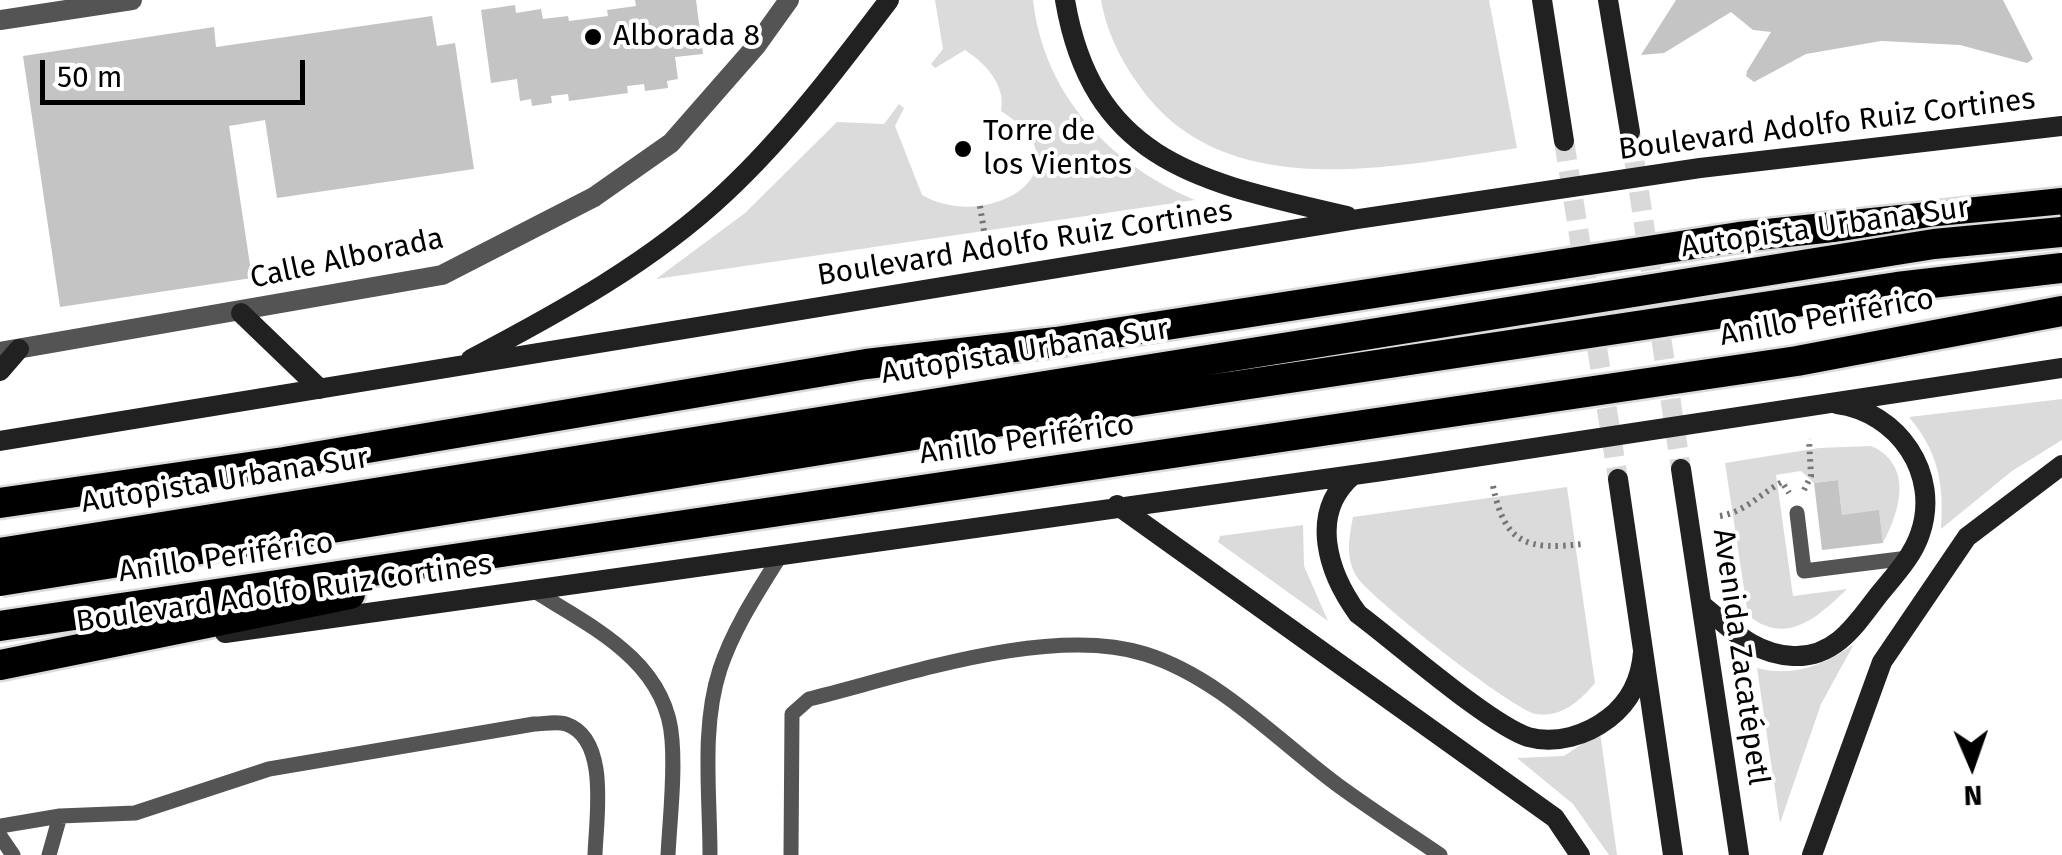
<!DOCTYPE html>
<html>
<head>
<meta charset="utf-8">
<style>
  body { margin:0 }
  #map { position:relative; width:2062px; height:855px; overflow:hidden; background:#fff; font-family:"Fira Sans",sans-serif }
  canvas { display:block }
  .north { position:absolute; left:1922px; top:715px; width:100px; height:100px; -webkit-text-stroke:8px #fff; paint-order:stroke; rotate:178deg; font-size:28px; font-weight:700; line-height:40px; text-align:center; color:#000 }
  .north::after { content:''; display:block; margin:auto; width:35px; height:45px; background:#000; clip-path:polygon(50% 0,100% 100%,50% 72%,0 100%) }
  .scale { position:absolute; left:40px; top:60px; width:265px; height:45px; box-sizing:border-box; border:5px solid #000; border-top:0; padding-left:12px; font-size:30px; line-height:35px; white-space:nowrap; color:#000; -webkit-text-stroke:8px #fff; paint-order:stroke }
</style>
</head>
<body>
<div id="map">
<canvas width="2062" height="855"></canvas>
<div class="north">N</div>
<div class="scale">50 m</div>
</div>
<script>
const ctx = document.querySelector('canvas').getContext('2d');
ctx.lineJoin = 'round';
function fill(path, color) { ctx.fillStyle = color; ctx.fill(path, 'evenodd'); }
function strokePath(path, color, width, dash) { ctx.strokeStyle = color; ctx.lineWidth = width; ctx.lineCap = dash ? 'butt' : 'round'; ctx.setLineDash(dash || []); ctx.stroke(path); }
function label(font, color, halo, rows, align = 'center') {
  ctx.font = font + ' "Fira Sans",sans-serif'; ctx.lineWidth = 8; ctx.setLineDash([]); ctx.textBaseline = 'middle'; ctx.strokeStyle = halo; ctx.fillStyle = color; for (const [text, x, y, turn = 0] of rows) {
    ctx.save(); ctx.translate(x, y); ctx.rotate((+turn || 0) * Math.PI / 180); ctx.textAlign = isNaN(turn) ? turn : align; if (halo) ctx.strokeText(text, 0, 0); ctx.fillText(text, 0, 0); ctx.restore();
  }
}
const green = new Path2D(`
  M935,0h98c11,96 77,164 162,200l-539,79 89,-66 92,-91 47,2 15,-20 5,4 -9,18 27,69c65,38 172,-24 79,-84 5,-26 -15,-47 -36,-61l-30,18 -4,-4 12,-15z
  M1101,0h388l28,148c-126,19 -295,58 -379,-64 -18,-25 -32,-54 -37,-84z
  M2062,399v41l-50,31 -71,58c3,-45 -2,-76 -32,-112z
  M1871,446c43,19 29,65 12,97l-4,-32 -37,4 -4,-35 -24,3 -13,-12 -25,4 17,121 54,-7c-29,28 -61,58 -99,26l-23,-152 94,-15z
  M1567,487l28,196c-15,18 -34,35 -59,31 -22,-3 -166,-116 -179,-137 -12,-19 -8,-39 -4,-60z
  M1303,525l1,41 24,55 -110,-79 2,-6z
  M1854,644l-33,60 -41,119 -23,-155c37,9 66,-2 97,-24z
  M1600,732l17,123h-8l-36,-51 -56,-46 47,-2z`);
const building = new Path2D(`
  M635,0h61l7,54 -28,3 3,22 -11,2 1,7 -23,3 -1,-7 -17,2 1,7 -59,8 -1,-7 -17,2 1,7 -20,3 -1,-7 -11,2 -3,-22 -26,4 -10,-73 34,-5 1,8 25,-4 2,10 25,-3 1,5 39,-5 -1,-6 29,-4z
  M1676,0h327l30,59 -6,4 -67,-18 -79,-4 -75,13 -52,28 -8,-6 1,-5 24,-39 -18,-2 -22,-18 -67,41 -23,2z
  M432,16l5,30 18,-3 19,126 -197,29 -12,-78 -36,6 23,152 -192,29 -37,-251 191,-29 2,20z
  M1838,480l4,35 37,-5 4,33 -61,7 -8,-67z`);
const secondaryTunnel = new Path2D(`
  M1630,132l51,337
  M1564,141l54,338`);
const path = new Path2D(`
  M980,206l4,25
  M1493,486c12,59 34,64 91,58
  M1804,490l7,-14 -2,-37
  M1720,516c25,-4 40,-22 62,-34l7,11`);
const service = new Path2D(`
  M1797,513l7,58 104,-13
  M531,589c59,37 136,72 141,151 3,37 -2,77 -4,115
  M0,826l60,-10 75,-3 134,-44 265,-45c10,0 23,-3 32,0 44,15 30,95 29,131
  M0,836l13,19
  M49,855l11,-39
  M710,855c0,-60 -9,-128 10,-186 14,-42 39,-79 62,-116
  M791,855l1,-141 17,-15c94,-23 241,-75 336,-45 74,23 133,87 194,132 33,24 67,46 101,69`);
const minor = new Path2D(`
  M0,20l132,-20
  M0,352l442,-77 152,-78 77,-54 85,-97 33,-46`);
const secondary = new Path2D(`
  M1065,0c28,166 143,183 282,216
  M1542,0l22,141
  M1608,0l22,132
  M241,313l79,76
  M471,359c89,-47 181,-97 255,-167 60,-56 113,-126 163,-192
  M0,371l19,-22
  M0,441l1358,-222 342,-51 362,-42
  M1681,469l58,386
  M1353,475c-45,38 -25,98 5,139 39,29 131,110 170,123 28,8 59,-2 81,-19 22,-17 32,-39 34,-66
  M1618,479l55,376
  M1117,505l438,313 25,37
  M1702,605c29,23 50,49 91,51 41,2 62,-30 84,-59 15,-19 35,-39 43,-63 21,-60 -22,-122 -83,-130
  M225,633l1157,-162 680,-103
  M1812,855l70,-193 85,-125 95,-72`);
const motorway = new Path2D(`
  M0,503l284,-41 582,-98 190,-22 683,-105 323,-34
  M0,626l1797,-265 265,-50
  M0,665l350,-71`);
const motorwayBridge = new Path2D(`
  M0,553l1934,-309 128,-12
  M0,581l996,-159 901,-135 165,-19`);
const markers = [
  [593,37,10,"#000"],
  [963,149,10,"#000"]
];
const poiNames = [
  ["Alborada 8",613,37],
  ["Torre de",983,132],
  ["los Vientos",983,166]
];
const streetNames = [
  ["Boulevard Adolfo Ruiz Cortines",1827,125,-7],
  ["Autopista Urbana Sur",1825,228,-8],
  ["Boulevard Adolfo Ruiz Cortines",1025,244,-9],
  ["Calle Alborada",347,259,-12],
  ["Anillo Periférico",1827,318,-10],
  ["Autopista Urbana Sur",1025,352,-9],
  ["Anillo Periférico",1027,440,-8],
  ["Autopista Urbana Sur",225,481,-9],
  ["Anillo Periférico",226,558,-8],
  ["Boulevard Adolfo Ruiz Cortines",284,594,-8],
  ["Avenida Zacatépetl",1740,657,82]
];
fill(green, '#dbdbdb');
fill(building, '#c4c4c4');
strokePath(secondaryTunnel, '#d9d9d9', 20, [20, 10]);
strokePath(motorway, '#dbdbdb', 35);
strokePath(path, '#767676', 6, [2.5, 5]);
strokePath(service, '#545454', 15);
strokePath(minor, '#545454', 20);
strokePath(secondary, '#212121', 20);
strokePath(motorway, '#000', 30);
strokePath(motorwayBridge, '#dbdbdb', 35, []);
strokePath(motorwayBridge, '#000', 30);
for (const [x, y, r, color] of markers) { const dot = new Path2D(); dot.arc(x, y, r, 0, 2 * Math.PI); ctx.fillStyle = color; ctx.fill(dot); strokePath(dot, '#fff', 4); }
label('30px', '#000', '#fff', poiNames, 'left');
label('30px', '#000', '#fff', streetNames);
</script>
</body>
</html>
